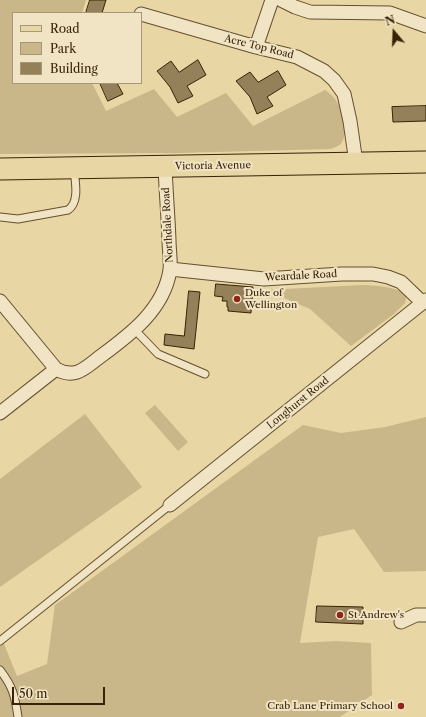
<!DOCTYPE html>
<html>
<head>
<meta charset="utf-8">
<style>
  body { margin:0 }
  #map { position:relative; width:426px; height:717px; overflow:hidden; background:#e8d6a4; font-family:"Libre Caslon Text",serif }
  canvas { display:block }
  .legend { position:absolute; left:12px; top:12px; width:130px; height:72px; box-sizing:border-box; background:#f0e4c4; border:1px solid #a79678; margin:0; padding:5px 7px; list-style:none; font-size:12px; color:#392207 }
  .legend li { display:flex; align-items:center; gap:8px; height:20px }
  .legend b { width:20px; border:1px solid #a79678 }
  .north { position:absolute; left:374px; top:12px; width:40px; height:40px; -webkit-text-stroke:3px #f0e4c4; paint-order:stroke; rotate:341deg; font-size:11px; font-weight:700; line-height:16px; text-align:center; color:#392207 }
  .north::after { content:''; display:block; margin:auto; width:14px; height:18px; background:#392207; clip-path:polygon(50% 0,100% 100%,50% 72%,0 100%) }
  .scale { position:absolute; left:12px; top:687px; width:93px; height:18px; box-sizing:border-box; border:2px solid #392207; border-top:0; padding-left:5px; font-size:12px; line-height:14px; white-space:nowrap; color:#392207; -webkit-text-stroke:3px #f0e4c4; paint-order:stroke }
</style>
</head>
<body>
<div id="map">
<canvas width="426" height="717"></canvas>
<ul class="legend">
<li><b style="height:5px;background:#e8d6a4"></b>Road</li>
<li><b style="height:11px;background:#cab789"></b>Park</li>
<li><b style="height:11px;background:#948059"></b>Building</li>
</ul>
<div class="north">N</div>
<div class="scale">50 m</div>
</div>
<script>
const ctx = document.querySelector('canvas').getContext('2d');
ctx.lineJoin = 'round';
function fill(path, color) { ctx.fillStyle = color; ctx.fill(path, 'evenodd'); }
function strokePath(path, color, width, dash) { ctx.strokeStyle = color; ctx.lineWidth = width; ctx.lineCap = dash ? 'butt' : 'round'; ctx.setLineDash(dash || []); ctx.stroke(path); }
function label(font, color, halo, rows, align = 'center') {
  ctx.font = font + ' "Libre Caslon Text",serif'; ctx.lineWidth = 4; ctx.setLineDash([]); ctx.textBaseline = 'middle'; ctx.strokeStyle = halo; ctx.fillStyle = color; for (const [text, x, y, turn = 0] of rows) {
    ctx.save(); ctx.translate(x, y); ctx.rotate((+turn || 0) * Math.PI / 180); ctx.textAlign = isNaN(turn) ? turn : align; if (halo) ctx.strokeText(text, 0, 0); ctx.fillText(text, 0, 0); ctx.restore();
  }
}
const green = new Path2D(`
  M0,0h86l-4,13h-69v70h79l14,28 48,-22 23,28 49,-24 27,33 72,-36c3,2 7,5 10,9 7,9 14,32 7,43 -2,4 -7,5 -11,7l-152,4 -179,1z
  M363,285c16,1 31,1 44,10l-2,8 -11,11 -43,32 -41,-37 -45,-19z
  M155,405l33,37 -10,9 -33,-38z
  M85,414l57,73 -142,100v-108z
  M426,417v154l-42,1 -30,-43 -36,8 -18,106 36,-2 35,2 1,52 -32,22h-340v-83l17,42 30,-12 8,-59 248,-180 38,8 44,-6z`);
const building = new Path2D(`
  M90,0h16l-4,13h-16z
  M198,60l8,15 -19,11 6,10 -15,7 -8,-16 -13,-16 14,-10 8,11z
  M278,71l8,14 -19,12 6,9 -16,8 -7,-17 -14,-16 14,-9 8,10z
  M100,83h17l6,11 -15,7z
  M426,106v15l-33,1 -1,-15z
  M216,284l37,3 -2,26 -23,-2v-4h-1v-6h-5l1,-4 -8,-1z
  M189,291l11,1 -6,57 -30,-4 1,-11 19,2z
  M317,606l46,1v17l-47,-2z`);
const service = new Path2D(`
  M0,217l18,2 50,-9c12,-8 7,-29 6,-41
  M135,330l23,24 47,20
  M0,641l170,-136
  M0,670c13,17 15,26 18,47`);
const minor = new Path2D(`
  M281,0l14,7 15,5 80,1 36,13
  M141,14l115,33 41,10 27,14 10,9 10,14 6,27 6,42
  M256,47l16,-47
  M170,269l94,10 78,-5h31l15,3 13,5 22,21
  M0,301l56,68c20,11 30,-2 45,-13 30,-22 63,-47 69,-86 1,-9 -1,-21 -1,-30 -1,-25 -3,-49 -4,-73
  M0,413l56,-44
  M170,505l256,-205
  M401,622l15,-7h10`);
const primary = new Path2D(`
  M0,169l426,-7`);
const markers = [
  [237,299,4,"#8f2418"],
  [340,615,4,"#8f2418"],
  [401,706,4,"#8f2418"]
];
const streetNames = [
  ["Acre Top Road",259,47,14],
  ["Victoria Avenue",213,166,-1],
  ["Northdale Road",168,225,-93],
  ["Weardale Road",301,276,-3],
  ["Longhurst Road",298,403,-39]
];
const poiNames = [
  ["Duke of",245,293],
  ["Wellington",245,305],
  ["St Andrew's",348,615],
  ["Crab Lane Primary School",393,706,"right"]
];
fill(green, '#cab789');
fill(building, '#948059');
strokePath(building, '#392207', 1);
strokePath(service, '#654f2e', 9);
strokePath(minor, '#654f2e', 15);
strokePath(primary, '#392207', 23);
strokePath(service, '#f0e4c4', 7);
strokePath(minor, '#f0e4c4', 13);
strokePath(primary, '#e8d6a4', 21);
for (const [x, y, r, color] of markers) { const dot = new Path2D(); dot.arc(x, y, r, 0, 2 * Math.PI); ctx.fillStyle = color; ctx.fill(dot); strokePath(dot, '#f0e4c4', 1.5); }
label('10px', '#392207', '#f0e4c4', streetNames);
label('10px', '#392207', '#f0e4c4', poiNames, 'left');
</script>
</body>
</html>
